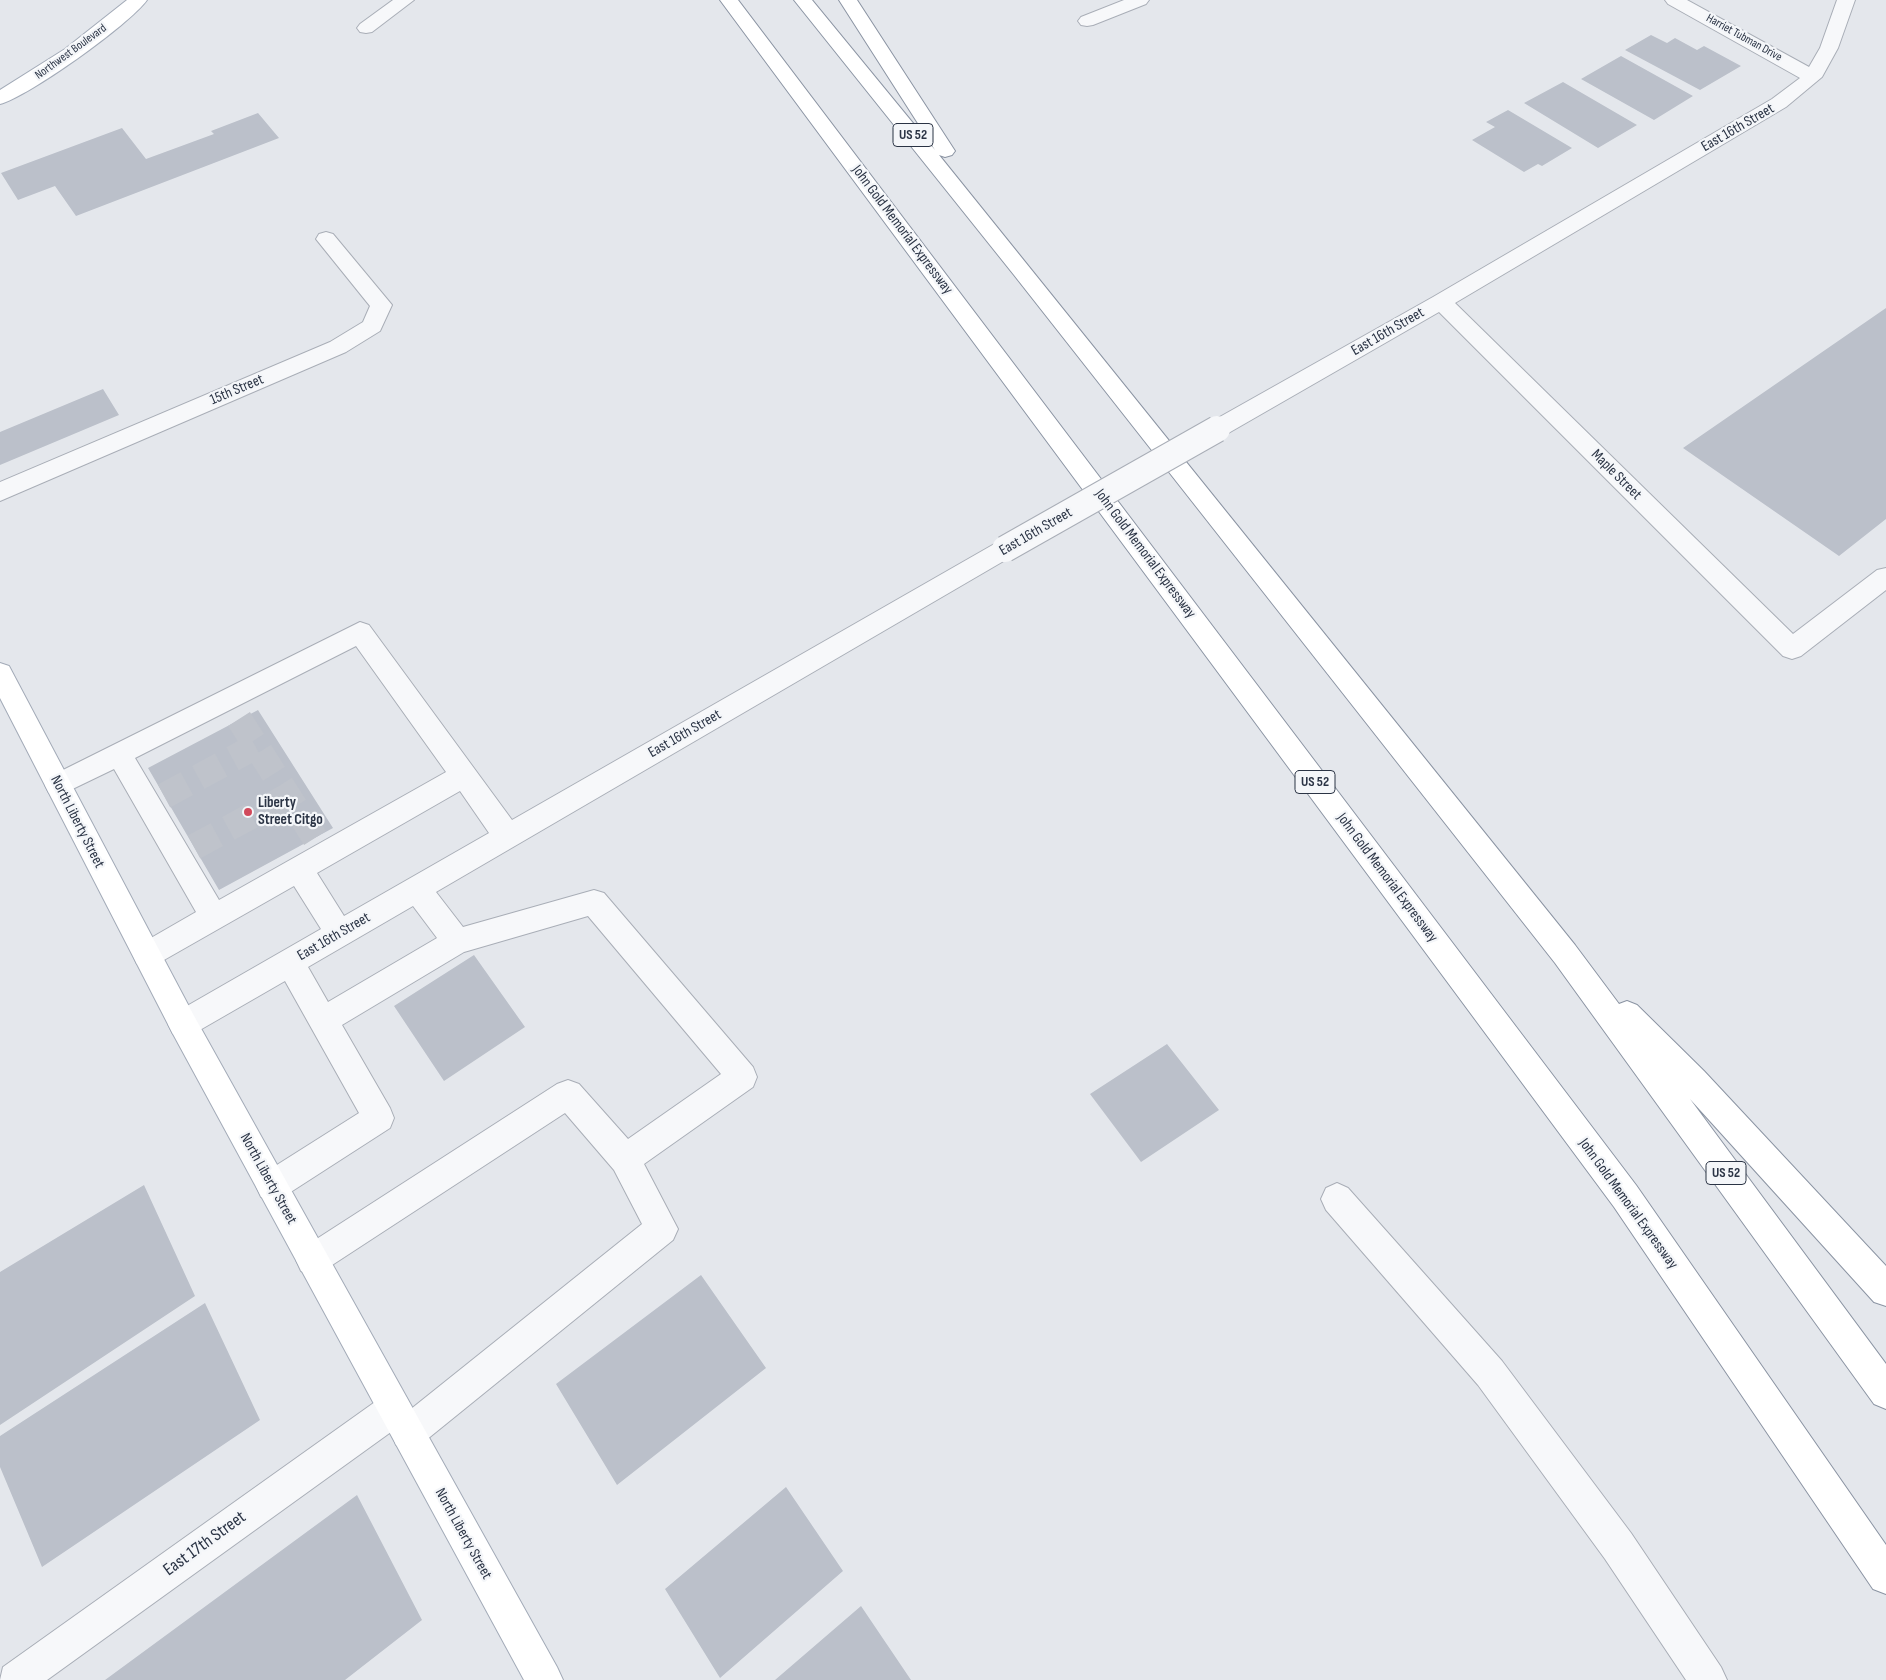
<!DOCTYPE html>
<html>
<head>
<meta charset="utf-8">
<style>
  body { margin:0 }
  canvas { display:block; background:#e4e7ec }
</style>
</head>
<body>
<canvas width="1886" height="1680"></canvas>
<script>
const ctx = document.querySelector('canvas').getContext('2d');
ctx.lineJoin = 'round';
function fill(path, color) { ctx.fillStyle = color; ctx.fill(path, 'evenodd'); }
function strokePath(path, color, width, dash) { ctx.strokeStyle = color; ctx.lineWidth = width; ctx.lineCap = dash ? 'butt' : 'round'; ctx.setLineDash(dash || []); ctx.stroke(path); }
function label(font, color, halo, rows, align = 'center') {
  ctx.font = font + ' "Sofia Sans Condensed",sans-serif'; ctx.lineWidth = 4.5; ctx.setLineDash([]); ctx.textBaseline = 'middle'; ctx.strokeStyle = halo; ctx.fillStyle = color; for (const [text, x, y, turn = 0] of rows) {
    ctx.save(); ctx.translate(x, y); ctx.rotate((+turn || 0) * Math.PI / 180); ctx.textAlign = isNaN(turn) ? turn : align; if (halo) ctx.strokeText(text, 0, 0); ctx.fillText(text, 0, 0); ctx.restore();
  }
}
const building = new Path2D(`
  M1651,35l16,8 8,-5 22,12 7,-4 37,20 -41,24 -75,-40z
  M1621,56l72,40 -39,24 -73,-41z
  M1563,82l74,43 -39,23 -74,-45z
  M1508,110l64,38 -30,18 -4,-2 -14,8 -52,-32 23,-13 -9,-5z
  M258,113l21,25 -203,78 -21,-30 -37,14 -17,-27 121,-45 24,31 68,-25 -3,-3z
  M1886,308v211l-47,37 -156,-108z
  M103,389l16,26 -119,50v-33z
  M258,710l75,118 -114,62 -71,-122z
  M474,955l51,72 -81,54 -50,-75z
  M1167,1044l52,66 -78,52 -51,-68z
  M144,1185l51,111 -195,129v-153z
  M701,1275l65,93 -149,117 -61,-101z
  M205,1303l55,117 -218,147 -42,-100v-31z
  M786,1487l57,84 -123,107 -55,-89z
  M357,1495l65,125 -77,60h-240z
  M861,1606l50,74h-136z`);
const minorTunnel = new Path2D(`
  M239,719l76,119
  M164,796l92,-50
  M194,847l94,-51`);
const minor = new Path2D(`
  M393,0h21l-42,32 -6,1 -6,-1 -3,-4 3,-4z
  M1124,0h25l-3,4 -53,21 -6,1 -6,-1 -3,-4 3,-4z
  M1665,0h22l122,67 11,-19 17,-48h18l-17,48 -16,29 -36,30 -331,196 338,331 84,-64 9,-2v22l-85,66 -9,3 -9,-3 -344,-344 -214,123 -8,2 -8,-2 -3,-6 3,-6 224,-126 339,-198 28,-21 -132,-74z
  M326,232l7,2 59,71 -12,26 -34,21 -346,149v-19l330,-140 33,-20 7,-16 -54,-67 3,-5z
  M1005,540l9,3 3,6 -3,6 -578,337 27,35 131,-37 10,3 149,174 4,10 -4,10 -109,77 34,65 -5,11 -253,205 -12,5 -12,-5 -5,-13 -344,248h-47l3,-13 379,-270 12,-5 12,5 5,12 231,-185 -28,-54 -49,-57 -242,158 -11,5 -11,-5 -5,-11 5,-11 256,-165 11,-4 11,4 49,55 93,-65 -133,-158 -124,36 -122,73 48,83 4,10 -4,10 -107,69 -11,4 -11,-4 -5,-11 5,-11 98,-62 -74,-132 -92,53 -10,4 -10,-4 -5,-10 5,-10 148,-85 -27,-43 -137,78 -10,4 -10,-4 -4,-9 4,-9 59,-34 -82,-143 -56,27 -9,-3 -4,-8 4,-8 311,-155 9,3 143,195 484,-277zM356,646l90,126 -227,128 -84,-142zM460,791l29,42 -145,83 -27,-43zM413,906l24,32 -109,64 -20,-35z
  M1337,1183l11,5 154,173 129,172 90,134 6,13h-41l-81,-121 -127,-174 -152,-175 -5,-11 5,-11z`);
const major = new Path2D(`
  M127,0h20c-17,24 -119,97 -147,104v-14l65,-41z
  M0,663l9,3 184,348 364,653 6,13h-39l-351,-646 -173,-336z`);
const highway = new Path2D(`
  M720,0h18l898,1185 250,360v49l-13,-5 -259,-382z
  M794,0h18l123,150 -96,-150h18l98,151 -3,4 -7,2 -6,-2 636,790 44,59 8,-3 10,4 67,66 182,195v40l-12,-4 -184,-203 196,265v45l-12,-5 -319,-441 -541,-688z`);
const minorBridgeFar1 = new Path2D(`
  M1215,430l2,-1`);
const minorBridge = new Path2D(`
  M1005,549l212,-120`);
const markers = [
  [248,812,5,"#d1495b"]
];
const farStreetnames = [
  ["Harriet Tubman Drive",1744,38,29],
  ["Northwest Boulevard",71,52,-36]
];
const shields = [
  [913,135,40],
  [1315,782,40],
  [1726,1173,40]
];
const shieldNames = [
  ["US 52",913,135],
  ["US 52",1315,782],
  ["US 52",1726,1173]
];
const streetNames = [
  ["East 16th Street",1738,128,-30],
  ["John Gold Memorial Expressway",902,230,53],
  ["East 16th Street",1388,332,-30],
  ["15th Street",237,390,-23],
  ["Maple Street",1616,475,45],
  ["East 16th Street",1036,532,-30],
  ["John Gold Memorial Expressway",1145,554,53],
  ["East 16th Street",685,734,-30],
  ["North Liberty Street",77,822,63],
  ["John Gold Memorial Expressway",1387,878,53],
  ["East 16th Street",334,937,-30],
  ["North Liberty Street",268,1179,61],
  ["John Gold Memorial Expressway",1628,1204,54],
  ["North Liberty Street",463,1534,61]
];
const poiNames = [
  ["Liberty",258,803],
  ["Street Citgo",258,820]
];
const nearStreetnames = [
  ["East 17th Street",205,1544,-36]
];
fill(building, '#bbc0ca');
strokePath(minorTunnel, '#bfc3cb', 26, [26, 13]);
strokePath(minor, '#a9aeb7', 2);
strokePath(major, '#a3abb8', 2);
strokePath(highway, '#8b94a3', 2);
fill(minor, '#f7f8fa');
fill(major, '#fff');
fill(highway, '#fff');
strokePath(minorBridgeFar1, '#a9aeb7', 22, []);
strokePath(minorBridge, '#a9aeb7', 28, []);
strokePath(minorBridgeFar1, '#f7f8fa', 20);
strokePath(minorBridge, '#f7f8fa', 26);
for (const [x, y, r, color] of markers) { const dot = new Path2D(); dot.arc(x, y, r, 0, 2 * Math.PI); ctx.fillStyle = color; ctx.fill(dot); strokePath(dot, '#f4f6f9', 2); }
label('12px', '#2b3445', '#f4f6f9', farStreetnames);
for (const [x, y, w] of shields) { const box = new Path2D(); box.roundRect(x - w / 2, y - 11.5, w, 23, 4); ctx.fillStyle = '#f4f6f9'; ctx.fill(box); strokePath(box, '#2b3445', 1); }
label('bold 14px', '#2b3445', null, shieldNames);
label('15px', '#2b3445', '#f4f6f9', streetNames);
label('bold 15px', '#2b3445', '#f4f6f9', poiNames, 'left');
label('18px', '#2b3445', '#f4f6f9', nearStreetnames);
</script>
</body>
</html>
